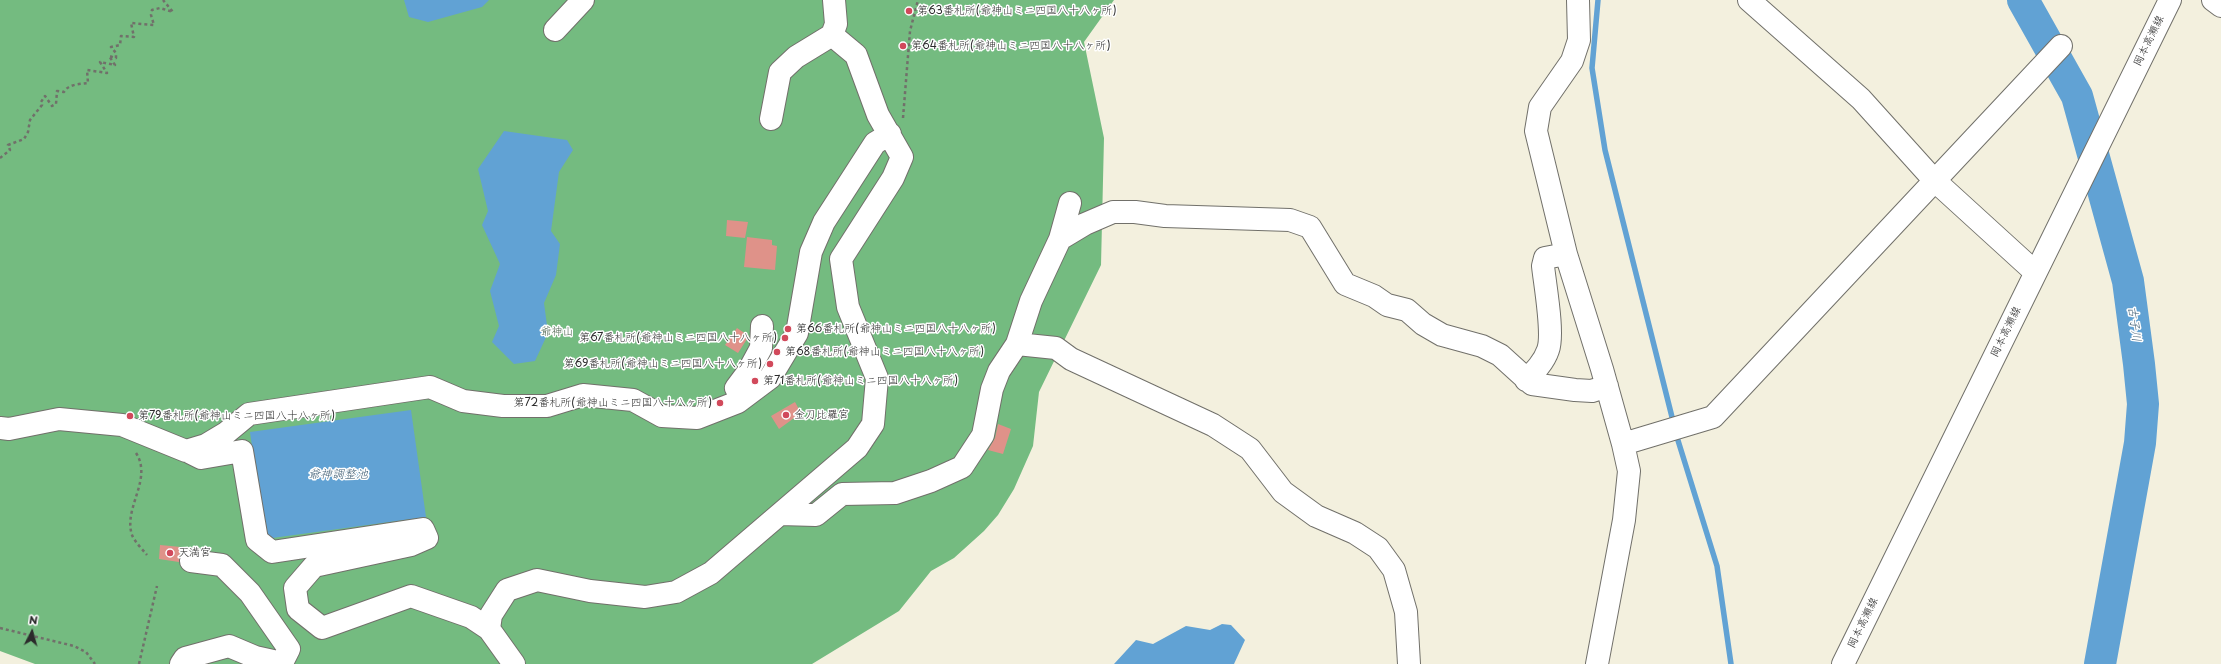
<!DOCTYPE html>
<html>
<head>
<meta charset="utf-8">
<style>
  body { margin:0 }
  #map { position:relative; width:2221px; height:664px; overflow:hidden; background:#f3f0de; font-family:"Playpen Sans",sans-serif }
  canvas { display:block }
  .north { position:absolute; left:12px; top:612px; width:40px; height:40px; -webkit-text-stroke:3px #fff; paint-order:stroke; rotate:6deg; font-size:11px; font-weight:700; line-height:16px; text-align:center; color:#2b2b2b }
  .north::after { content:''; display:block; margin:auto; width:14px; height:18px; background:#2b2b2b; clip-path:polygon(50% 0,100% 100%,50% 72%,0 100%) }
</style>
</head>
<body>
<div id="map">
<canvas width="2221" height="664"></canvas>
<div class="north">N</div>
</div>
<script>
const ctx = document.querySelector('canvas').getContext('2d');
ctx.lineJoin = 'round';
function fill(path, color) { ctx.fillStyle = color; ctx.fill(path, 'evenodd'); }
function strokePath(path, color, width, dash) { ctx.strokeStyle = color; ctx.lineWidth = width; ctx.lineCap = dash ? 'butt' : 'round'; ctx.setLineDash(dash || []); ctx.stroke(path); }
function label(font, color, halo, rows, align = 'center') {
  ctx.font = font + ' "Playpen Sans","Klee One",sans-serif'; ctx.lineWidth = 3; ctx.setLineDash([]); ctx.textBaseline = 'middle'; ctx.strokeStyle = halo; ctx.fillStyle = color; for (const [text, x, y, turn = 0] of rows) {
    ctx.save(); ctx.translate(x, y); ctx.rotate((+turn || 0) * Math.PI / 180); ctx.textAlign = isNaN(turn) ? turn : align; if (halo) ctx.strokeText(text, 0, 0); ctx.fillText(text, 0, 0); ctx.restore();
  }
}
const forest = new Path2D(`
  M0,0h1114l-30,42 20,96 -3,127 -62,127 -6,54 -19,43 -16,26 -14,16 -30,27 -23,13 -32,40 -87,53h-777l-35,-13z`);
const water = new Path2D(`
  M404,0h85l-7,7 -54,15 -19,-5z
  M504,131l63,9 6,10 -14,22 -8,59 9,13 -4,31 -12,28 4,30 -13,28 -21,3 -22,-22 7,-16 -9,-35 10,-27 -18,-39 6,-14 -10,-42z
  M411,410l15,107 -161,22 -15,-107z
  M1222,624l9,1 14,15 -11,24h-120l22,-24 17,4 33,-18 24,4z`);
const stream = new Path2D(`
  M1598,0l-6,68 13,82 69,275
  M1676,434l41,132 14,98`);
const river = new Path2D(`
  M2023,0l54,96 51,185 11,83 4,40 -3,39 -40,221`);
const building = new Path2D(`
  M727,220l21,2 -3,16 -19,-2z
  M747,237l25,3v5l5,1 -2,24 -31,-3z
  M737,328l12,8 -11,17 -13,-8z
  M795,402l6,11 -22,16 -8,-13z
  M998,424l13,5 -8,25 -15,-4 7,-12z
  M160,545l21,2 -2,15 -20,-3z`);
const path = new Path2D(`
  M903,118l7,-87 8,-31
  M0,158l10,-8 -2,-5 16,-6 4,-7 2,-12 12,-15 -1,-3 4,-6 7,10 4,-2 1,-13 7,1c4,-8 16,-8 24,-9l-1,-13 20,3 -7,-11 15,3 -6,-9 7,2v-5l-5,-6 9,-2 1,-9 13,1 -3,-14 23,2 -3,-10 1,-5 8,-2 13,4 -10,-12
  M136,453c17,26 -13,55 -4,82 3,7 10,14 15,20
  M0,628l74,18 12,6 9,12
  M139,664l18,-78`);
const minor = new Path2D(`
  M1578,0l1,40 -7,21 -32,46 -4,24 30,123 36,115 21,75 6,27 -5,49 -27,144
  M1749,0l112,99 73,81 101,92
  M2213,0l8,6
  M555,30l28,-30
  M771,119l9,-47 16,-15 36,-22
  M1070,203l-10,36 -29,62 -14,43 39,4 15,11 142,66 37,24 33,43 33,24 39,17 23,15 16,22 12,42 3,52
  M1060,239l25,-15 28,-12h22l30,4 125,4 20,7 35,57 29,12 13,9 20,5 16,14 19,11 40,11 18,9 32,29 43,6 17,1 15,-5
  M1526,380c9,-9 18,-18 22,-30 6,-16 -3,-65 -5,-84l2,-8 21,-4
  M742,398l-6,-10 12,-16 13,-24 1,-22
  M0,428l9,1 50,-10 63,6 64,26 20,-6 20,-12 23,-19 181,-27 33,14 40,5h44l36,-11 50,5 29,16 35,2 41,-16 32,-24 27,-45 14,-81 13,-30 51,-79 15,-9
  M1623,444l90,-27 348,-371
  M191,453l10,5 41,-7 15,89 15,12 151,-23 4,9 -16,7 -97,21 -19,22 3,21 24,19 89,-32 60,21 18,12 25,35
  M780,514l36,1 26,-21 53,-1 36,-12 31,-14 21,-32 9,-46 7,-18 18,-27
  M489,629l2,-14 16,-25 30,-10 53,11 55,6 31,-5 35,-19 146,-125 16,-24 4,-46 -29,-71 -7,-48 52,-81 9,-21 -24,-42 -22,-60 -24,-20 4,-11 -2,-24
  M181,664l4,-6 44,-12 26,11 27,6 7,-14 -39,-56 -28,-28 -31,-4`);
const major = new Path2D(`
  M1843,664l327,-664`);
const markers = [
  [909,11,4,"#d1495b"],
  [903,46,4,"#d1495b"],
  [788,329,4,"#d1495b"],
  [785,338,4,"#d1495b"],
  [777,352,4,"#d1495b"],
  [770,364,4,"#d1495b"],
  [755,381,4,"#d1495b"],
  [720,403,4,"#d1495b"],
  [786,415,4,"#d1495b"],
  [130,416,4,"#d1495b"],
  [170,553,4,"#d1495b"]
];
const poiNames = [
  ["第63番札所(爺神山ミニ四国八十八ヶ所)",917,11],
  ["第64番札所(爺神山ミニ四国八十八ヶ所)",911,46],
  ["第66番札所(爺神山ミニ四国八十八ヶ所)",796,329],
  ["第67番札所(爺神山ミニ四国八十八ヶ所)",777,338,"right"],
  ["第68番札所(爺神山ミニ四国八十八ヶ所)",785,352],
  ["第69番札所(爺神山ミニ四国八十八ヶ所)",762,364,"right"],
  ["第71番札所(爺神山ミニ四国八十八ヶ所)",763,381],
  ["第72番札所(爺神山ミニ四国八十八ヶ所)",712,403,"right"],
  ["金刀比羅宮",794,415],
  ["第79番札所(爺神山ミニ四国八十八ヶ所)",138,416],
  ["天満宮",178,553]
];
const streetNames = [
  ["岡本高瀬線",2149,41,-64],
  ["岡本高瀬線",2006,332,-64],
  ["岡本高瀬線",1863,623,-64]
];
const parkNames = [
  ["爺神山",557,332]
];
const waterNames = [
  ["古子川",2134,324,83],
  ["爺神調整池",338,475]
];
fill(forest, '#74bb80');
fill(water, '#61a2d4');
strokePath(stream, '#61a2d4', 5.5);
strokePath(river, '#61a2d4', 32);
fill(building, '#df9289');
strokePath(minor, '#71706a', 24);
strokePath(major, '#71706a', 24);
strokePath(path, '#71706a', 2.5, [3, 3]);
strokePath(minor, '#fff', 22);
strokePath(major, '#fff', 22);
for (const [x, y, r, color] of markers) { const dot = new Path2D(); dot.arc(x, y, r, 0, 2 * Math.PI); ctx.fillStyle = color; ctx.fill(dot); strokePath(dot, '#fff', 1.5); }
label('11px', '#2b2b2b', '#fff', poiNames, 'left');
label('11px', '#2b2b2b', '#fff', streetNames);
label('11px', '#49604b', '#fff', parkNames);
label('italic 12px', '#436177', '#fff', waterNames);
</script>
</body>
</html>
